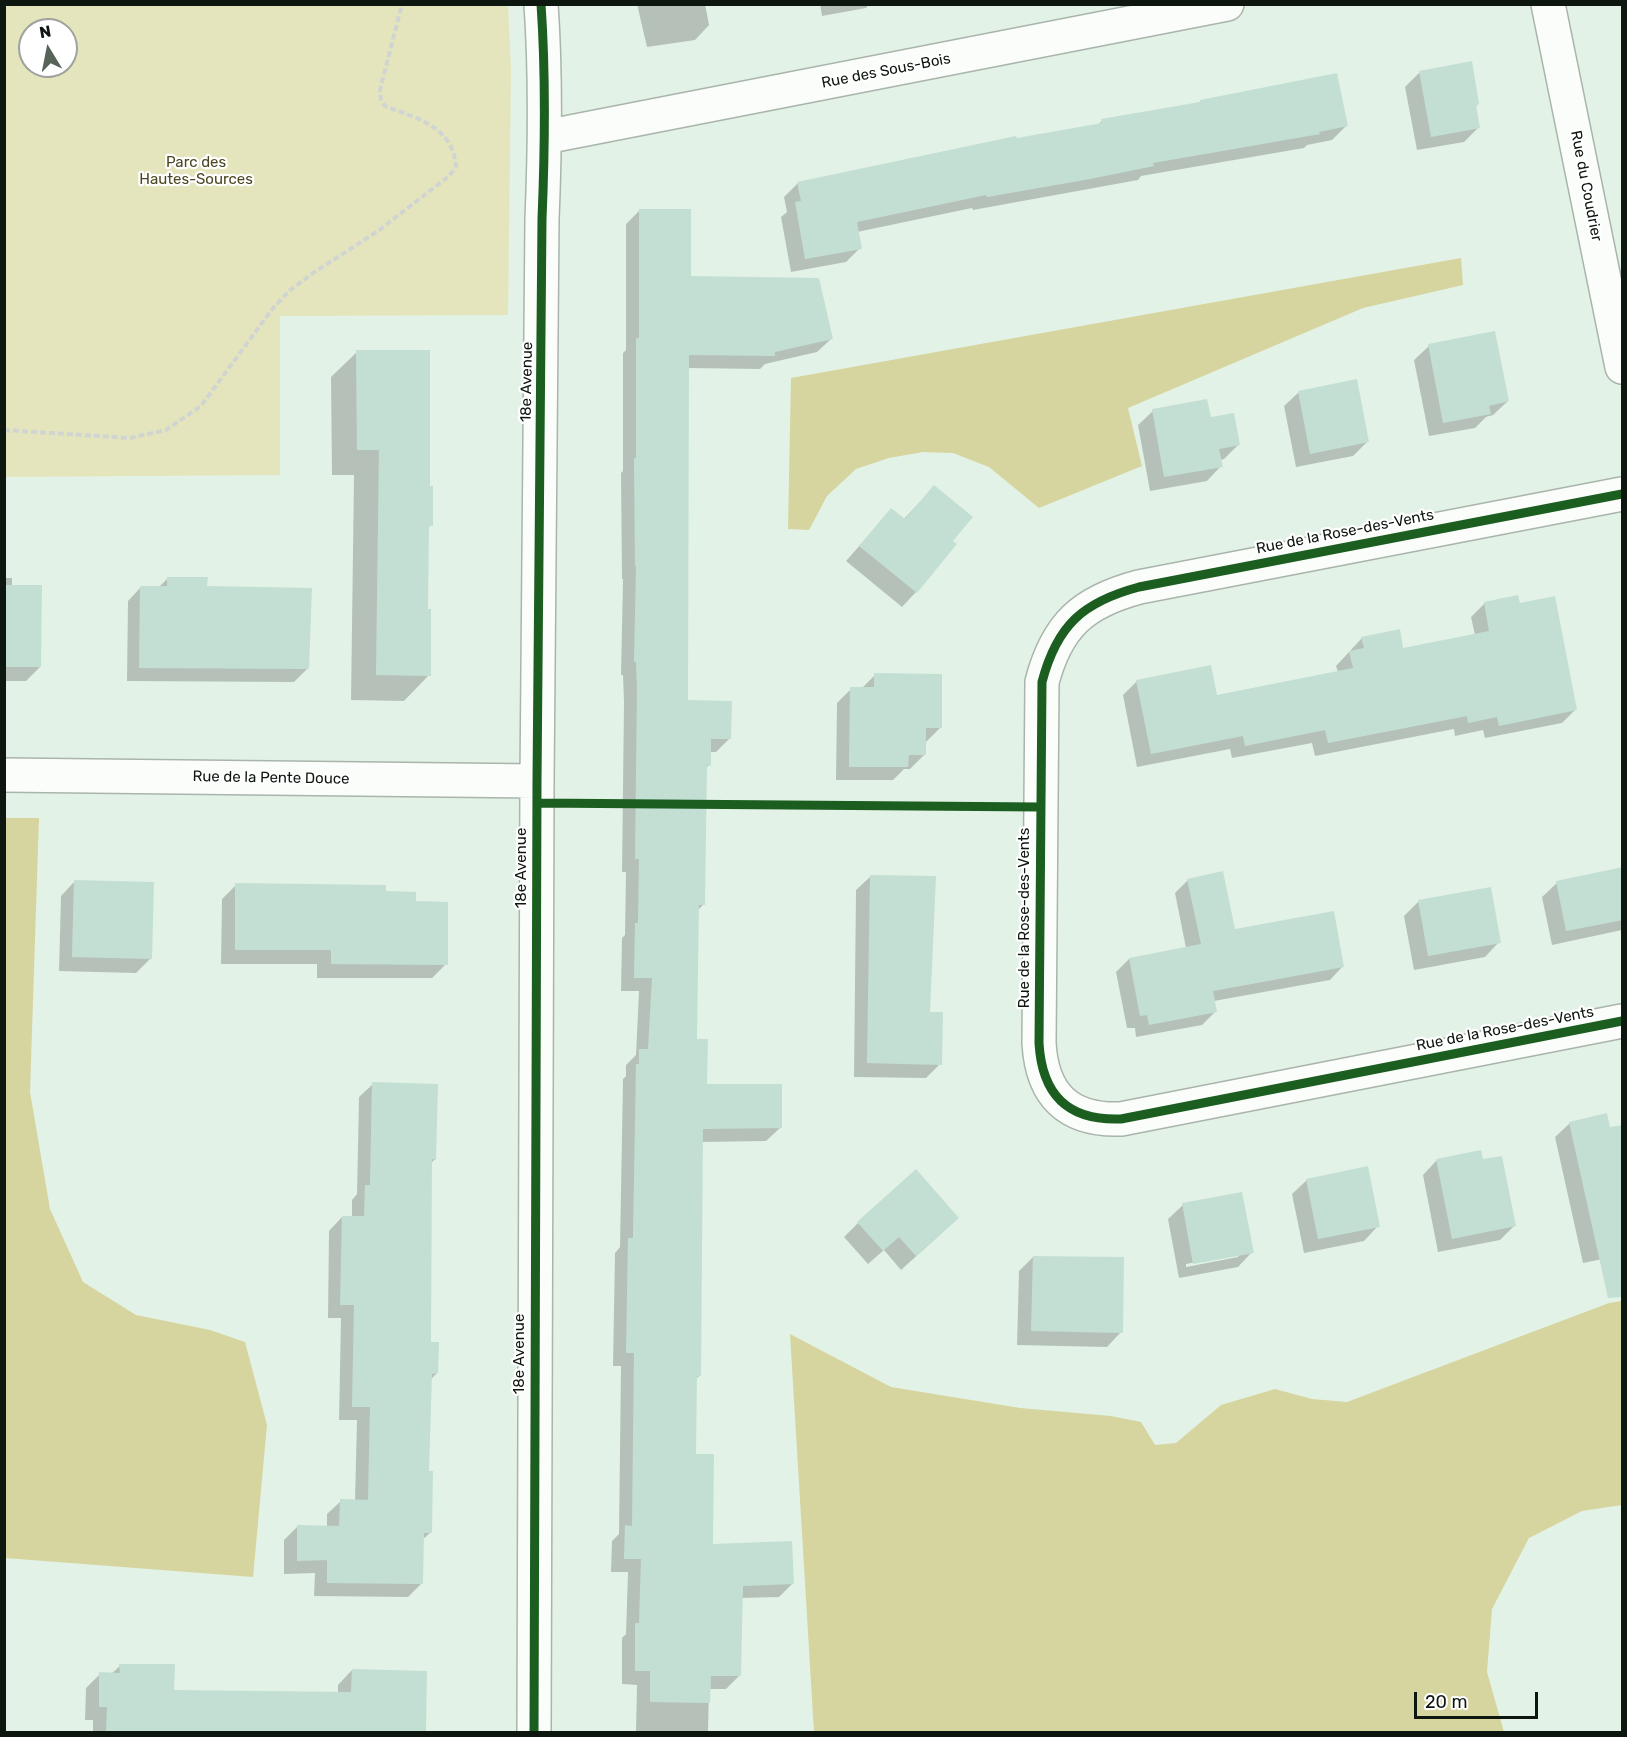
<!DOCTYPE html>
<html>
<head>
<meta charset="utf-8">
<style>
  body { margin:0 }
  #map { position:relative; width:1627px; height:1737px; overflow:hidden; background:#e3f2e6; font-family:Rubik,sans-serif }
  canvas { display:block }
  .frame { position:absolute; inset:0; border:6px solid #0d160f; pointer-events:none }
  .north { position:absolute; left:18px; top:18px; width:60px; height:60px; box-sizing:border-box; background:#fff; border:2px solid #9ea29f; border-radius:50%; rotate:350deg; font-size:16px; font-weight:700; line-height:24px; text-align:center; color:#0d160f }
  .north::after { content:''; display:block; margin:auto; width:21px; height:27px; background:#58635a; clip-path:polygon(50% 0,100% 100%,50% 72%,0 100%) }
  .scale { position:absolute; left:1414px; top:1692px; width:124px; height:27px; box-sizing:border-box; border:3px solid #0d160f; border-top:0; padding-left:8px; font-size:18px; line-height:21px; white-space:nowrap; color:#0d160f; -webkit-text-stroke:4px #fff; paint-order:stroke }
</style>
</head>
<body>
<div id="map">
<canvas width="1627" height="1737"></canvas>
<div class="frame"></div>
<div class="north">N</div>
<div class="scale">20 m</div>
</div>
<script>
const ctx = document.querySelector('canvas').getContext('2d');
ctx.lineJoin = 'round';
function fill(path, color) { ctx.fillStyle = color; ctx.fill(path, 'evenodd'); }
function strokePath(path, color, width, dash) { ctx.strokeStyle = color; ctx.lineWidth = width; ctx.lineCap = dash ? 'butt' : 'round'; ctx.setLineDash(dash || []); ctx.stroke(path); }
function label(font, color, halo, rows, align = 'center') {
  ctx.font = font + ' Rubik,sans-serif'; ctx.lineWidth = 4.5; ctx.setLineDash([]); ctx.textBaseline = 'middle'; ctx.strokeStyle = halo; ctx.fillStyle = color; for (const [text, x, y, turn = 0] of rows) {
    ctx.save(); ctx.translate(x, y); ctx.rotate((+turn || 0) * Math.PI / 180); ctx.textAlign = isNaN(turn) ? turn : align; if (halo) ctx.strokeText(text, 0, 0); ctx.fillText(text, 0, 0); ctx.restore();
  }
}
const green = new Path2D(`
  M4,5h504l3,64 -3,246 -228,1v159l-275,2zM30,30h36v36h-36z`);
const forest = new Path2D(`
  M1461,258l2,27 -100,23 -235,100 14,58 -103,42 -50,-41 -36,-14 -30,-1 -34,6 -33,11 -29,27 -18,34 -21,-1 3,-151z
  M5,818h34l-9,274 20,117 33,73 53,33 74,15 35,12 22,83 -14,152 -248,-19z
  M1622,1301v204l-40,6 -53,27 -37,71 -5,63 17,60h-690l-24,-398 101,53 129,21 91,8 30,6 14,23 21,-2 45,-38 54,-16 37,10 35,3 262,-99z`);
const shadow = new Path2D(`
  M637,4h68l4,21 -14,15 -48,7z
  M820,4h50l-4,4 -44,8z
  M1419,73l59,31 -3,3 3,21 -14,14 -47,8 -12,-63z
  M1102,121l244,5 -14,14 -25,5 -3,3 -163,28 -3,4 -165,30 -1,-2 -115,24 3,16 -14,14 -55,10 -10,-55 6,-5 -3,-15 14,-14 300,-58z
  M640,210l49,67 142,62 -14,13 -52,12 -5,5 -73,-1v334l43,36 -14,14h-7v13l-4,4 -1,135 -6,6 -2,130 10,46 74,42 -14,13 -64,1 -2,233 -4,4 -1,76 16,91 82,37 -14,14 -37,1 -2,77 -14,14h-17l-1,43h-72l1,-47 -15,-1v-46l4,-4 2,-62h-17l1,-31 7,-7 2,-168h-8l2,-113 5,-6 3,-168 3,-3v-11l10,-10 3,-64h-18l1,-53 3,-3 1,-63h-4l2,-170 -1,-27h-2l2,-96h-1l-1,-106 2,-2v-118l3,-3v-126z
  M1429,346l79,55 -15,14 -7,2 -11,11 -46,8 -15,-76z
  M357,352l71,136 3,37 -4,4 -1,82 3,64 -25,26 -53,-1 3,-225h-22l-1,-98z
  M1299,392l68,50 -14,14 -57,11 -12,-61z
  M1153,411l56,8 29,26 -14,14 -4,1 1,6 -14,15 -57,10 -12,-66z
  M934,487l17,55 4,2 -39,48 -14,15 -56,-46 45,-51 12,10z
  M4,578h8v9l28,80 -14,14h-22z
  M168,578l38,9 102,81 -14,14 -167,-1 1,-80 13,-14h18z
  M1485,603l34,2 56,105 -13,13 -77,15 -2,-8 -28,6 -1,-7 -139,27 -3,-13 -80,15 -2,-9 -93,18 -14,-72 14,-14 79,16 122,-25 -2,-6 26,-28 40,12 73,-15 -4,-18z
  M875,675l65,53 -14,14 -2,13 -14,14h-6l-11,11h-57l1,-77 14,-14h10z
  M1622,869v61l-70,15 -10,-48 15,-14z
  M871,876l58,137 11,51 -14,14 -72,-1 2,-187z
  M1188,880l46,51 109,35 -13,14 -116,21 2,10 -14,14 -66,12 -1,-9h-8l-11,-56 13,-13 57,-11 -11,-55z
  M75,881l75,78 -14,14 -77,-2 2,-75z
  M236,885l148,8 30,9 32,62 -14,14h-115v-14h-96l1,-65z
  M1489,888l10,54 -14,15 -71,13 -10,-54 14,-14z
  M373,1084l62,75 -4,4 -2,180 8,30 -7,7 -2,92 3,60 -9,8v43l-14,14 -94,-1 1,-23 -31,1v-34l13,-13h30v-13l14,-13h14l2,-81h-18l2,-102h-13l1,-87 13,-14h10v-17l5,-6 2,-97z
  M1570,1123l39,6 13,126 -39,8 -28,-126z
  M1437,1160l45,1 32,65 -14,14 -62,12 -15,-77z
  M1307,1180l71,46 -14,15 -60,12 -12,-59z
  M1183,1205l69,47 -14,15 -59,11 -11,-59zM1238,1254v3l-52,10v-3z
  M858,1223l85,9 -42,38 -17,-20 -16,14 -24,-27z
  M1033,1257l88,75 -14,15 -90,-2 2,-74z
  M120,1666l53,25 165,2v-8l14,-15 73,2 -1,60h-331v-12h-8l1,-32 14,-14h11z`);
const building = new Path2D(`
  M1472,61l7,43 -3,1 4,23 -49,9 -12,-66z
  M1337,73l11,53 -29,6 1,2 -167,29 1,3 -64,13 -103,18 -1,-2 -129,27 5,27 -57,10 -10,-57 6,-1 -4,-19 219,-46 1,2 85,-15 -1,-4 99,-17v-2z
  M639,209h52v67l128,2 14,61 -58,13v4l-86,-1 -1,345 44,1 -1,38h-20v27l-4,-1 -2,140h-6l-2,134h11l-1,45h75v44l-79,1 -2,247h-4l-1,78h18l-1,90 79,-3 2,43 -51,2 -2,90h-30l-1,27 -60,-1v-31h-15v-48h4l2,-64h-17l1,-34 7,1 2,-173h-8l2,-115h5l3,-174h3v-15h9l4,-71h-18l1,-55h3l1,-64h-4l2,-171 -1,-26h-2l2,-96h-1l-1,-108h2v-120h3z
  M1495,331l14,70 -20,5 2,8 -48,9 -15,-79z
  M356,350h74v136h3v40h-4l-1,83h3v67l-55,-1 3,-225h-22z
  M1357,379l12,63 -59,12 -12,-63z
  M1207,399l4,18 23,-4 6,32 -21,4 4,18 -59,10 -12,-68z
  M934,485l39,32 -20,24 4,3 -40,49 -58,-47 32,-38 14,11z
  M167,577h41l-1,9 105,2 -3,81 -170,-1 1,-82h27z
  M4,585h38l-1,82h-37z
  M1518,595l2,8 35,-7 22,114 -78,16 -2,-9 -29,6 -1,-7 -139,27 -3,-13 -80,16 -2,-10 -92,18 -15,-74 75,-15 6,30 136,-27 -4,-17 15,-3 -3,-11 39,-8 3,19 86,-17 -5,-29z
  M874,673l68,1v54h-16v27h-17l-1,12h-59l1,-80h24z
  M1623,867v53l-57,11 -10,-50z
  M1223,871l12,58 99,-18 10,56 -131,24 4,21 -68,13 -2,-10 -7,1 -11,-58 72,-14 -14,-65z
  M870,875l66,1 -6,136h13l-1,53 -75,-2z
  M74,880l80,2 -2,77 -80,-2z
  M235,883l151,2v6l30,1v9l32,1v63l-117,-1v-14h-96z
  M1491,887l10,56 -73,13 -10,-56z
  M372,1082l66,2 -2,76 -4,-1 -1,183h8l-1,31 -6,1 -3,97h4l-1,62h-8l-1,51 -96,-1v-23l-30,1v-36l42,1 1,-27 28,1 2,-93h-18l2,-102h-14l2,-89h22l1,-31h5z
  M1607,1113l3,14 13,-2v172l-15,1 -39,-176z
  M1481,1150l2,9 19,-3 14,70 -64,13 -16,-80z
  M1368,1166l12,61 -62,12 -12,-60z
  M916,1169l43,49 -43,38 -17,-19 -16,14 -26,-29z
  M1242,1192l12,61 -61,11 -11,-61z
  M1033,1256l91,1 -1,76 -92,-2z
  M119,1664h56l-1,26 177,2 1,-23 75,2 -1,61h-320l1,-25h-8v-35l21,1z`);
const path = new Path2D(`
  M4,430l126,8 36,-8 35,-24 72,-98 16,-17 24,-18 65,-42 71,-55 7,-9c-3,-41 -38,-48 -71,-61l-4,-6 -1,-10 22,-86`);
const minor = new Path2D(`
  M1548,4l74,363
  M545,137l682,-133
  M1622,494l-483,93c-56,15 -82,38 -97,95l-3,361c3,52 29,78 82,76l501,-98
  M4,775l533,6
  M534,1732l3,-951 5,-562c3,-72 4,-143 -1,-215`);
const cycleway = new Path2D(`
  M1622,494l-483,93c-56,15 -82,38 -97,95l-3,361c3,52 29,78 82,76l501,-98
  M537,803l503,4
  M534,1732l3,-951 5,-562c3,-72 4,-143 -1,-215`);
const streetNames = [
  ["Rue des Sous-Bois",886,71,-11],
  ["Rue du Coudrier",1586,186,79],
  ["18e Avenue",527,382,-89],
  ["Rue de la Rose-des-Vents",1345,532,-11],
  ["Rue de la Pente Douce",271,778,1],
  ["18e Avenue",522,868,-90],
  ["Rue de la Rose-des-Vents",1025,918,-90],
  ["Rue de la Rose-des-Vents",1505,1029,-11],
  ["18e Avenue",520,1354,-90]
];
const parkNames = [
  ["Parc des",196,163],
  ["Hautes-Sources",196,180]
];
fill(green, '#e4e5bd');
fill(forest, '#d6d59f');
fill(shadow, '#0003');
fill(building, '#c3dfd4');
strokePath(minor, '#a9b4ab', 36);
strokePath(path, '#d1d5d2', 4, [6, 3]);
strokePath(minor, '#fbfdfb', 33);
strokePath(cycleway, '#1b5e20', 9);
label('15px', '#0d160f', '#fff', streetNames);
label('15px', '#4d4620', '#fff', parkNames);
</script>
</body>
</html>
